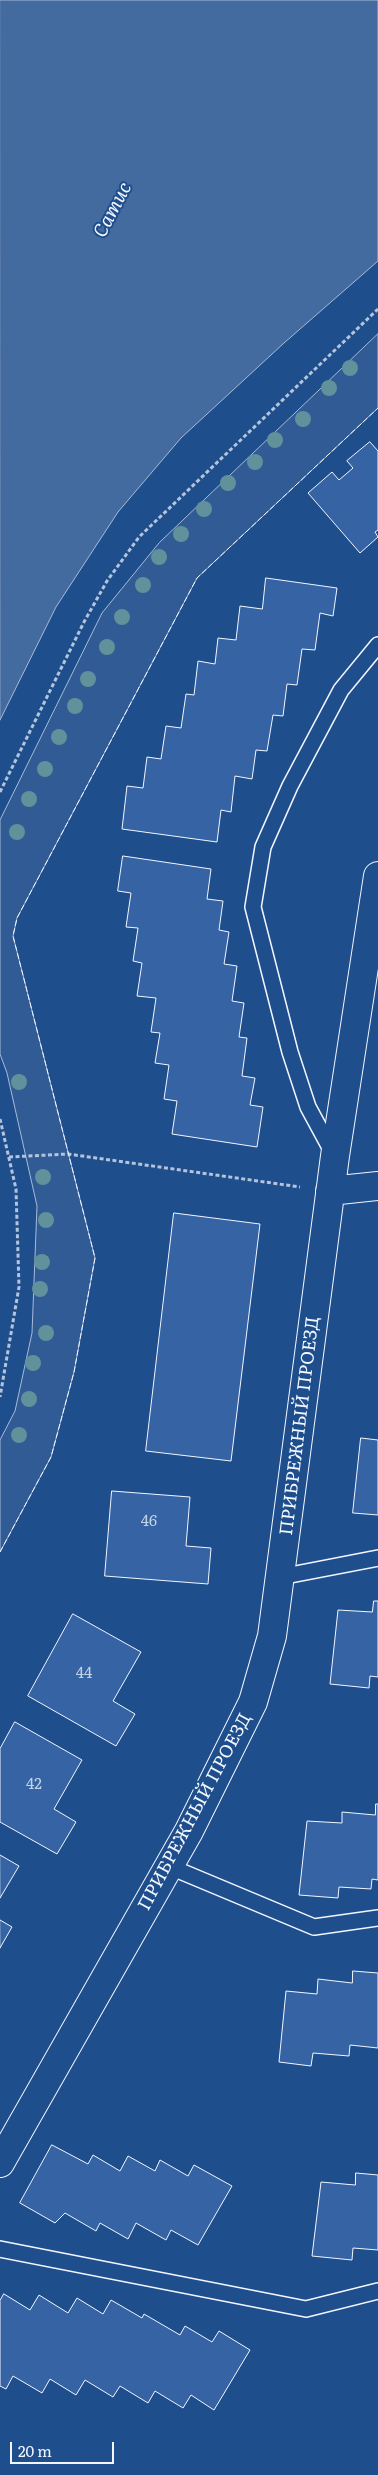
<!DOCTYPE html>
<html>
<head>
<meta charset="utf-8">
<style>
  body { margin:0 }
  #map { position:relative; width:378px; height:2475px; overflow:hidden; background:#1f4e8c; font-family:Literata,serif }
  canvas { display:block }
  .scale { position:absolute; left:10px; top:2442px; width:104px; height:22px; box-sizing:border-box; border:2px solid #f2f6ff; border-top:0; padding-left:6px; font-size:15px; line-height:18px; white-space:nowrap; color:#f2f6ff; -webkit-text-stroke:4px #1f4e8c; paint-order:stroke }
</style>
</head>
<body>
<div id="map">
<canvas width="378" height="2475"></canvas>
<div class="scale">20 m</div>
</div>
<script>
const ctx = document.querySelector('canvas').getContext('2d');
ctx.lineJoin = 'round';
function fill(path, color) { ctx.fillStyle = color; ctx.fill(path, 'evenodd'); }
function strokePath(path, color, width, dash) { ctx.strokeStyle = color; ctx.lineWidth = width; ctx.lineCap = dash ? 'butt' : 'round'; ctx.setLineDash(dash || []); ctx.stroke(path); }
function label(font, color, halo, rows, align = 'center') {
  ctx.font = font + ' Literata,serif'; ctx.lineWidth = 4; ctx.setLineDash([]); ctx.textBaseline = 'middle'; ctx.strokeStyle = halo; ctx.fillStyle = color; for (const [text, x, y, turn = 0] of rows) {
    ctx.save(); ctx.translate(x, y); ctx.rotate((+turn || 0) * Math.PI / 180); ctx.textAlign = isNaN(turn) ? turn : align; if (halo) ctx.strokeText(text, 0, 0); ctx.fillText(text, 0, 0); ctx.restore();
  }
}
const built = new Path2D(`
  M378,334v74l-181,170 -180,340 -4,18 82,322 -21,114 -23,85 -51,95v-112l15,-29 17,-78 5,-127 -30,-133 -7,-19v-234l102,-207 57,-70z`);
const water = new Path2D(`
  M0,0h378v261l-94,82 -103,95 -63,74 -62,95 -56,113z`);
const building = new Path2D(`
  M370,442l8,9v79l-3,2 3,5 -18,16 -52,-60 24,-21 7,8 14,-12 -6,-7z
  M266,578l71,10 -4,28 -13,-3 -5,37 -13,-1 -5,36 -10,-1 -4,32 -10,-1 -6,36 -11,-1 -4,29 -17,-3 -4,36 -10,-2 -4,32 -95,-13 5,-43 16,2 4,-31 14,2 5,-33 15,2 5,-34 8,1 4,-34 17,3 3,-26 18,2 4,-34 22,3z
  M123,856l88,13 -4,30 16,2 -4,29 10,2 -5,32 13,2 -5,35 12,2 -5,34 8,1 -5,38 13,2 -5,27 13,2 -6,40 -85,-13 5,-33 -13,-2 5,-34 -14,-2 5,-30 -9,-1 5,-34 -19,-2 5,-33 -9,-2 5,-33 -12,-1 5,-34 -13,-2z
  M174,1213l86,11 -29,237 -85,-10z
  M361,1438l17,2v75l-25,-2z
  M112,1491l78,6 -4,49 25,2 -3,36 -103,-8z
  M374,1601h4v76l-8,-1 -1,12 -39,-4 8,-74 34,2z
  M73,1614l68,38 -28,49 22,13 -19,32 -88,-50z
  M15,1722l67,38 -28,49 22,13 -19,32 -57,-32v-73z
  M376,1804h2v76l-6,-1 -1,10 -32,-2 -1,11 -39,-3 8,-74 35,2v-11l33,3z
  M0,1855l19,11 -19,32z
  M0,1920l12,7 -12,21z
  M353,1971l25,2v75l-28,-3 -1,11 -36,-3 -2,13 -32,-4 7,-71 31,3 1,-15 34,4z
  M52,2145l36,19 5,-9 27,16 8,-15 27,15 5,-11 28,16 6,-11 38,21 -34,59 -27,-15 -5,10 -30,-17 -8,16 -28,-16 -4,8 -31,-18 -10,10 -35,-20z
  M356,2173l22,2v75l-25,-2 -1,12 -40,-4 9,-74 34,3z
  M4,2294l26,16 9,-15 29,18 9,-15 26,16 8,-14 31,18 2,-4 36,21 5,-9 27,16 7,-11 31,19 -36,60 -23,-15 -8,13 -28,-17 -7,12 -28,-17 -7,11 -28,-17 -9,15 -26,-16 -8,14 -29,-17 -7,13 -6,-3v-85z`);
const path = new Path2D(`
  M0,792l84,-170 23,-41 32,-44 239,-228
  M0,1119l16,70 3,98 -19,110
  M9,1157l59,-3 232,33`);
const service = new Path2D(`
  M334,1155l-26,-48 -18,-55 -37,-145 10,-60 27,-61 51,-96 37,-45
  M280,1577l98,-19
  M168,1866l146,61 64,-9
  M0,2249l306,60 72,-18`);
const minor = new Path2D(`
  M330,1191l48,-5
  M0,2163l189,-332 64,-129 19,-66 63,-480 43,-280`);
const fence = new Path2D(`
  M0,1552l51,-95 23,-85 21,-114 -82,-322 4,-18 180,-340 181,-170`);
const trees = [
  [350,368],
  [329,388],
  [303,419],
  [275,440],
  [255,462],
  [228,483],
  [204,509],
  [181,534],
  [159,557],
  [143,585],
  [122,617],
  [107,647],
  [88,679],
  [75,706],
  [59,737],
  [45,769],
  [29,799],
  [17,832],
  [19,1082],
  [43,1177],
  [46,1220],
  [42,1262],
  [40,1289],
  [46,1333],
  [33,1363],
  [29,1399],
  [19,1435]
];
const numberNames = [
  ["46",149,1522],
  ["44",84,1674],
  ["42",34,1785]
];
const streetNames = [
  ["ПРИБРЕЖНЫЙ ПРОЕЗД",300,1426,-83],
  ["ПРИБРЕЖНЫЙ ПРОЕЗД",195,1812,-62]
];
const waterNames = [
  ["Сатис",113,210,-62]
];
fill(built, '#305b95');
strokePath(built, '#a8bbd7', 1);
fill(water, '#446ba0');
strokePath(water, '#a8bbd7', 1);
fill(building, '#3563a3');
strokePath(building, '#f2f6ff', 1);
strokePath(service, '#f2f6ff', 18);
strokePath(minor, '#f2f6ff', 30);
strokePath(path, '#b3c4dc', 3, [4, 2.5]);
strokePath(service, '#1f4e8c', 15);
strokePath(minor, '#1f4e8c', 28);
strokePath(fence, '#f2f6ff', 1, [6, 2.5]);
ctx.fillStyle = '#61919a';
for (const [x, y] of trees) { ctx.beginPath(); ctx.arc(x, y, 8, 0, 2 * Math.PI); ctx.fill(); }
label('15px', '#c3d1e8', null, numberNames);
label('18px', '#f2f6ff', '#1f4e8c', streetNames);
label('italic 19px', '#f2f6ff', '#1f4e8c', waterNames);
</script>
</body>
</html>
